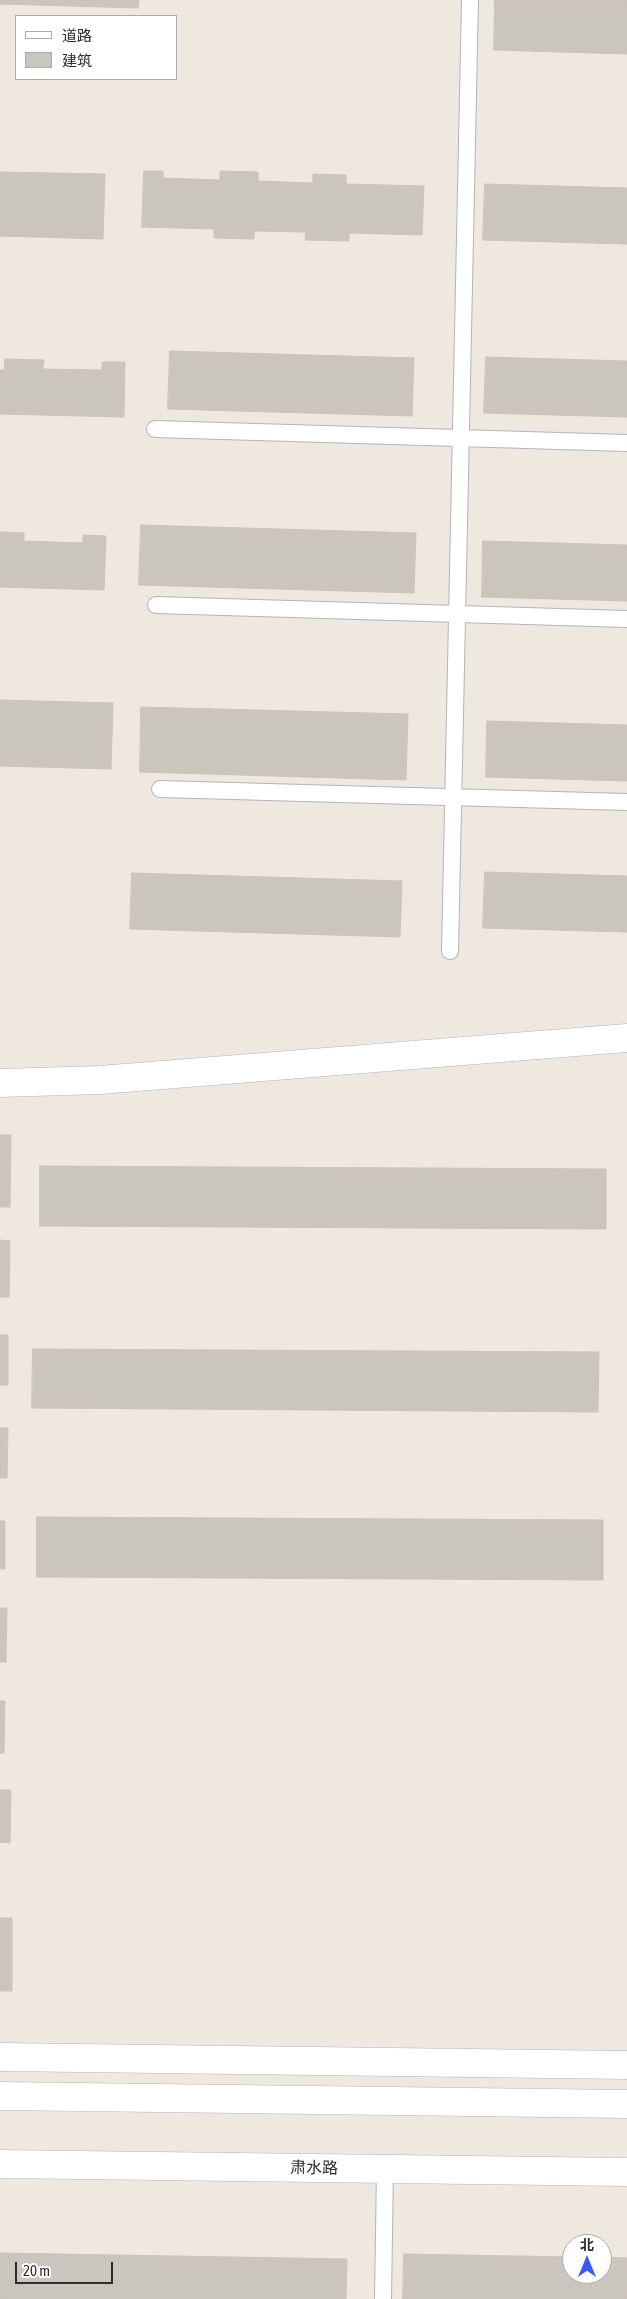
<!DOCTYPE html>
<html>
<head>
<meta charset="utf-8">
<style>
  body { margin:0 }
  #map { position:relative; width:627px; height:2299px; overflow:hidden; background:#efe8de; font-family:"Asap Condensed","Noto Sans SC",sans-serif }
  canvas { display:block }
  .legend { position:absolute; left:15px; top:15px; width:162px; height:65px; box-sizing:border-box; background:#fff; border:1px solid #ababab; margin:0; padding:6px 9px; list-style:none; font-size:15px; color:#2c2c2c }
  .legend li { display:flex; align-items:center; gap:10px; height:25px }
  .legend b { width:25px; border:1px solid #ababab }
  .north { position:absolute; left:562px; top:2234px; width:50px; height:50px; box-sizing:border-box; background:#fff; border:1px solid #ababab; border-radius:50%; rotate:0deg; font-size:14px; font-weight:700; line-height:20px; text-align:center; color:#2c2c2c }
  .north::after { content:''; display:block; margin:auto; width:18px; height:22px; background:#3a57ff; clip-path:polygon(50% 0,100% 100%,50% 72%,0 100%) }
  .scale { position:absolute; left:15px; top:2262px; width:98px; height:22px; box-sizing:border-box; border:2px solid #2c2c2c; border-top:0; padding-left:6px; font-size:15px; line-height:18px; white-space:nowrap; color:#2c2c2c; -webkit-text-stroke:4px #fff; paint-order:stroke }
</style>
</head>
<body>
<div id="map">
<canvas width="627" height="2299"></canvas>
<ul class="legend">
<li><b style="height:6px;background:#fff"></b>道路</li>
<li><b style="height:14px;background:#cac5bd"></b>建筑</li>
</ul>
<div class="north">北</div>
<div class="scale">20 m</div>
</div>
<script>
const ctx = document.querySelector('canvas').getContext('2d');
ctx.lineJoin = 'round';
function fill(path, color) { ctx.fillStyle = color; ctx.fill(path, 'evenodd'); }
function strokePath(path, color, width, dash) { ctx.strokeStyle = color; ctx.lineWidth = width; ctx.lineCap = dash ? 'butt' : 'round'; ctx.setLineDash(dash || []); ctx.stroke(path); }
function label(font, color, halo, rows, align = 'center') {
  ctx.font = font + ' "Asap Condensed","Noto Sans SC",sans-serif'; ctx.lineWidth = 4.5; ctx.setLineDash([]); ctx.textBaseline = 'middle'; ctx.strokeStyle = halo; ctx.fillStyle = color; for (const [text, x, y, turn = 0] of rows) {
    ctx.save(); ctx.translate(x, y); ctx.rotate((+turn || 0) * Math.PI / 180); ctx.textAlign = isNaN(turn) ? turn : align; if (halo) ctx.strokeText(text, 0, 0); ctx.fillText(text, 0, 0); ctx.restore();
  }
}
const building = new Path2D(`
  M0,0h139l-1,8 -138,-4z
  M495,0h132v54l-133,-4z
  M144,171h19v7l57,2v-9l38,1v9l55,2v-9l33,1v9l78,2 -2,49 -73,-2v8l-44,-1 1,-8 -52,-1v8l-40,-1v-9l-72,-2z
  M0,172l105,2 -2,65 -103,-3z
  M485,184l142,4v56l-144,-4z
  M170,351l244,7 -2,58 -244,-7z
  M486,357l141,4v56l-143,-4z
  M5,359l39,1 -1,9 59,1v-8h23l-1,55 -124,-3v-44h4z
  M141,525l275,8 -2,60 -275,-8z
  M0,532l24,1v8l59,2v-8l23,1 -2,54 -104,-3z
  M483,541l144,4v56l-145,-4z
  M0,700l113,3 -2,66 -111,-3z
  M141,707l267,7 -2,66 -266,-8z
  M487,721l140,4v56l-141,-4z
  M485,872l142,4v56l-144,-4z
  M132,873l270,8 -2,56 -270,-8z
  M0,1135h11l-1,72h-10z
  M40,1166l566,3v60l-566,-3z
  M0,1240l10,1 -1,56h-9z
  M0,1335h8v50h-8z
  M33,1349l566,3 -1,60 -566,-4z
  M0,1428h8l-1,50h-7z
  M37,1517l566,3v60l-566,-3z
  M0,1521h5v48h-5z
  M0,1608h7l-1,54h-6z
  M0,1701h5l-1,52h-4z
  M0,1790h11l-1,53 -10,-1z
  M0,1918h12v73h-12z
  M0,2253l347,6 -1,40h-346z
  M404,2254l168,3v17h30v-17l25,1v41h-224z`);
const lane = new Path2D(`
  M155,429l472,14
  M156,605l471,14
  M160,789l467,13
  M450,951l20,-951
  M383,2299l2,-130`);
const street = new Path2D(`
  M0,2057l627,8`);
const secondary = new Path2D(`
  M0,1083l100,-3 527,-42
  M0,2096l627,8
  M0,2164l627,8`);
const streetNames = [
  ["肃水路",314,2168,1]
];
fill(building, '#cac5bd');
strokePath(building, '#cbc4b7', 1);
strokePath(lane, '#b2b3c1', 18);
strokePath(street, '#b2b3c1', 29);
strokePath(secondary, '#b2b3c1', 29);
strokePath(lane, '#fff', 16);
strokePath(street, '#fff', 28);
strokePath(secondary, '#fff', 28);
label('16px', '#2c2c2c', '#fff', streetNames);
</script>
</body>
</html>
